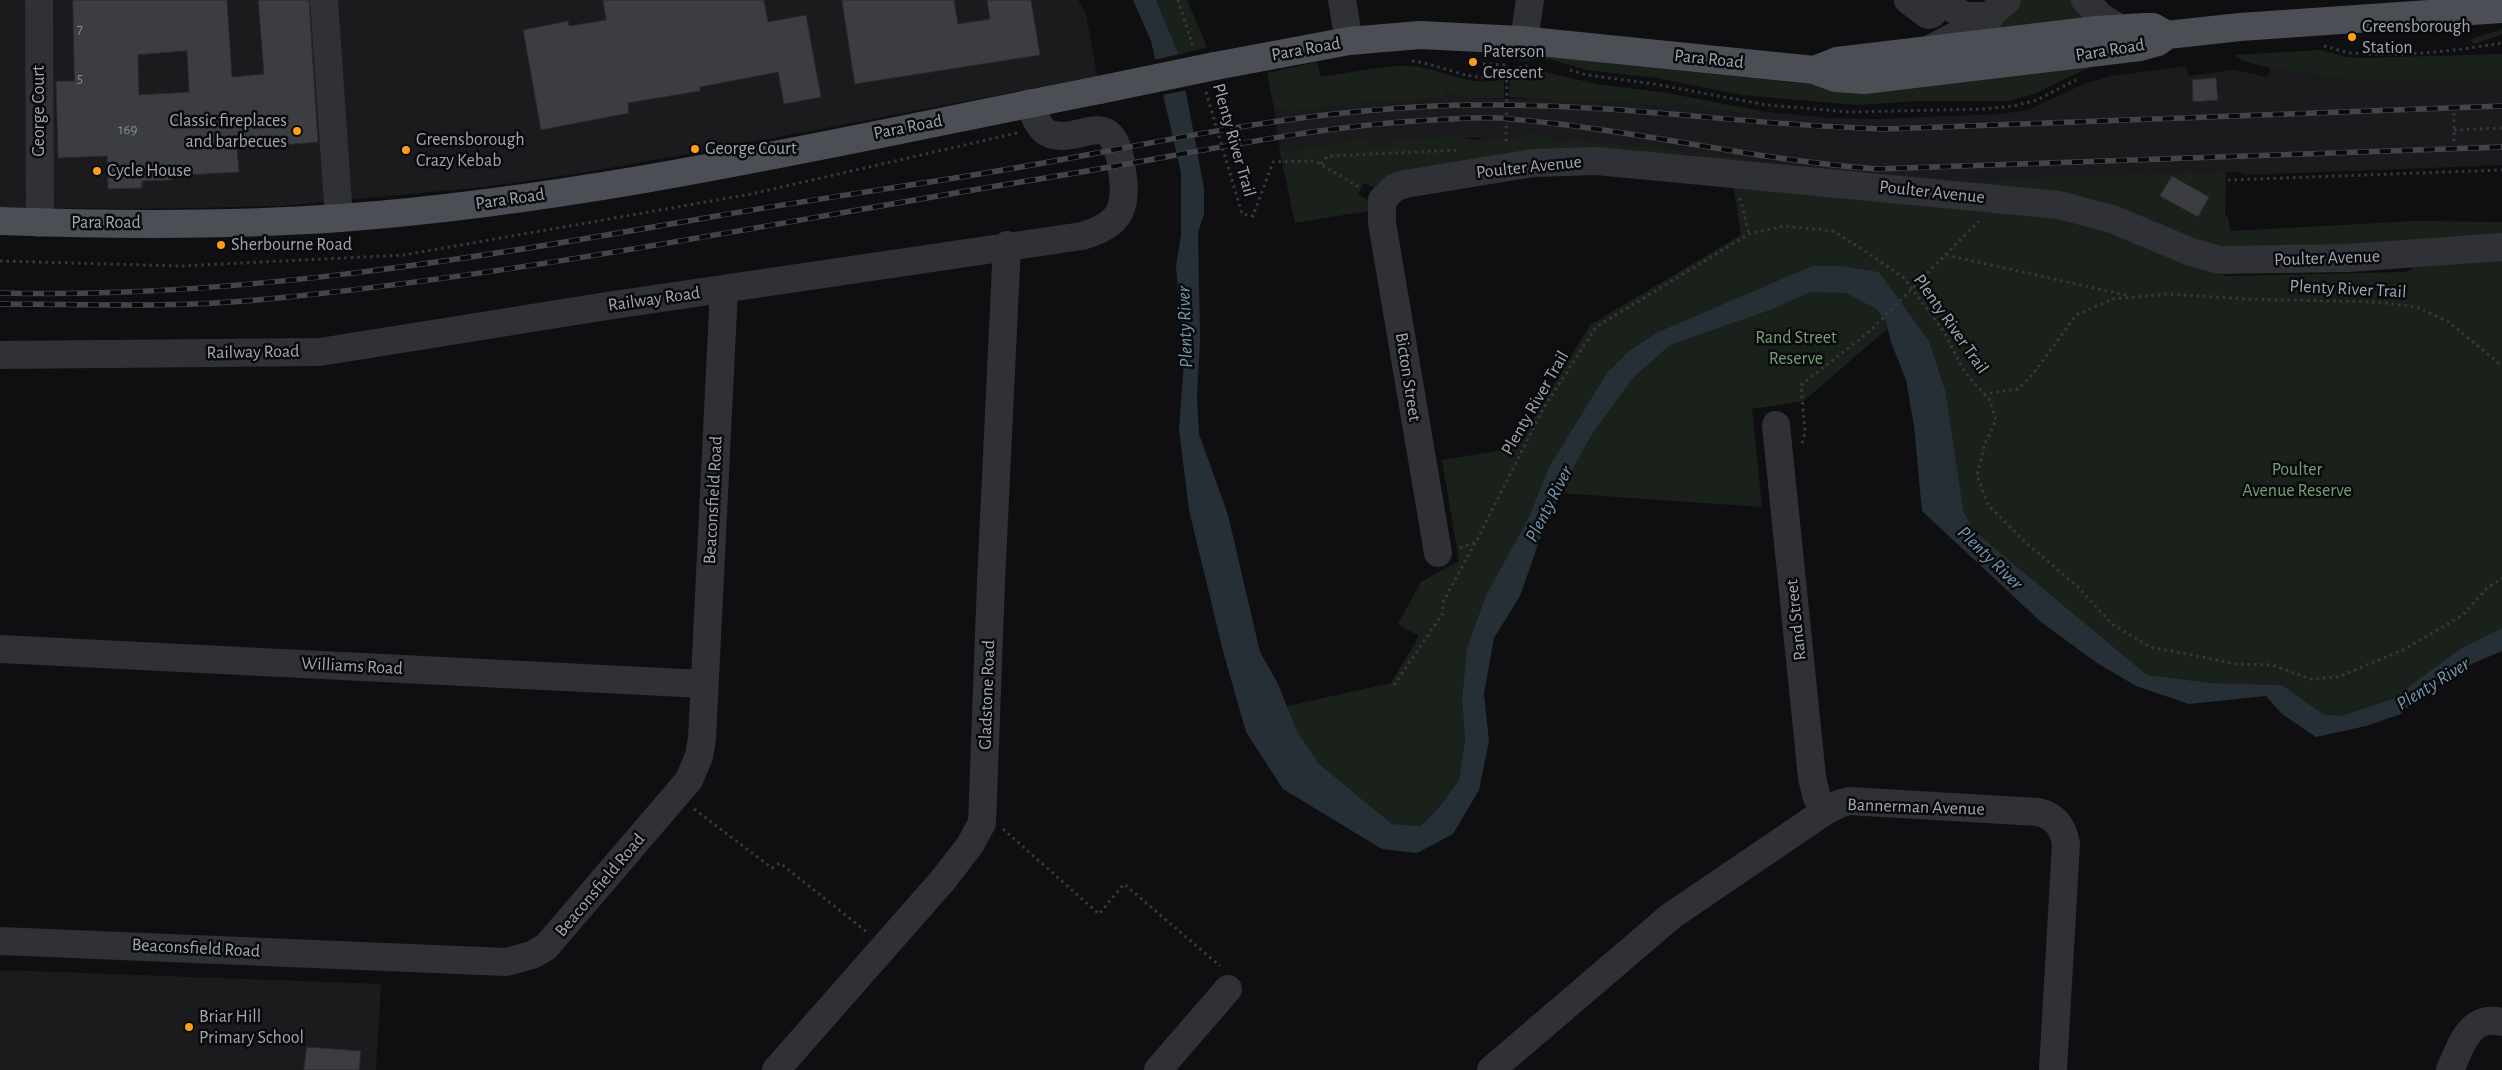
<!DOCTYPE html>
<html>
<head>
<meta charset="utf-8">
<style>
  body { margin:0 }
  canvas { display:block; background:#0f0f11 }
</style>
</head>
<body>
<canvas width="2502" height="1070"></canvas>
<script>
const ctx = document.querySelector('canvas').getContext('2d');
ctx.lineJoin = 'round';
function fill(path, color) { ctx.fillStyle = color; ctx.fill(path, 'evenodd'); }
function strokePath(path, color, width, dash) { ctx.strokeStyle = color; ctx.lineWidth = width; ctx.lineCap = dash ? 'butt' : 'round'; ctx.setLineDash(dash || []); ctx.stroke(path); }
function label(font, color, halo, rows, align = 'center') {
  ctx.font = font + ' "Alegreya Sans",sans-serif'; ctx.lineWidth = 5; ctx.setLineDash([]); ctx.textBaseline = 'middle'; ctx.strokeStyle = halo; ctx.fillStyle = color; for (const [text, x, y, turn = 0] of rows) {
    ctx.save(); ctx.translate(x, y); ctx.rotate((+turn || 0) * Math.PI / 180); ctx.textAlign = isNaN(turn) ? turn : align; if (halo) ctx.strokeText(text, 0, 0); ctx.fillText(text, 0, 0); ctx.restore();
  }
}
const built = new Path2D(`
  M0,0h1078l8,13 11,63 -376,72 -140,25 -97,14 -201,19 -142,3 -141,-2z
  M2274,56l63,4 165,-1v106l-258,10 -4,-3 -201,4 -12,3 -66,3 -187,-18 -64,-11h-22l-34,-8 -17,1 -59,-6 -10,2 -84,-2 -8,-3 -14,2 -8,-4 -60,5 -10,6h-12l-9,-8 -83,14 -6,-44 19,4 59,-8 89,-6 4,-7 4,-1 9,8 135,2 67,6 36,-2 18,6 36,4 16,-2 63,6 46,1 126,-5 27,-4 56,-26 27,-8 74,-10 4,10 44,-6 34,7z
  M3,970l378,14 -5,86h-376v-99z`);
const green = new Path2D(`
  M1156,0h31l20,47 -28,8z
  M2021,0h56l17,21 -103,10z
  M2502,29v5l-27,10 -6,-4z
  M2320,50l27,7 16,1 139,-4v25l-135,3 -97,-14 -26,-7 -11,-6z
  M1542,56l301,32 257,-26 -66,32 -26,7h-90l-61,4 -115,-10 -85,-17 -70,-8 -34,-10 -18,-1 -15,3 -1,-3z
  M1317,62l4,15c29,-4 59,-12 88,-11 34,2 61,24 95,12v20h-46l-9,-8 -4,1 -3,7 -90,6 -59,8 -19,-4 -7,-35z
  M1536,70l60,14 71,9 99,19 -16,2 -36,-4 -18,-6 -36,2 -67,-6 -24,1 -60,-4 1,-21z
  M1527,133l22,3 5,6 24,-2 59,6 17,-1 34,8h22l64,11 120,13 67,5 66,-3 12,-3 187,-4 -1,44 3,1 2,14 186,-10 86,1v15l-35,4 -250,9 -82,-33 -492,-61 -268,32 -11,-5 -6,11 11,7 5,9 -79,13 -15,-71 83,-14 9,8h12l10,-6 60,-5c13,7 52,5 69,4z
  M1733,183l325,32 150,52 8,7 13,2 177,-4 14,-8 82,-7v371l-42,21 -68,50 -51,17 -18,-2 -41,-29 -71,-2 -64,-8 -173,-144 -12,-23 -16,-115 -17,-52 -50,-69 -66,-6 -155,66 -51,41 -58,94 -20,50 -43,78 -19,53 -5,51 3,40 -6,41 -19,26 -19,20 -29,-2 -73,-60 -21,-31 -11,-27 104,-23 28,-47 -21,-12 23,-42 38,-21 -17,-101 73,-12 75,-123 151,-90z
  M1810,292c11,0 26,-2 36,1 17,4 37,19 42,35l-84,73 -52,8 10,98 -202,-14 31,-57 41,-57 38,-34 106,-37z`);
const water = new Path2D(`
  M1133,0h23l23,55 25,133v27l-6,17 2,108 -3,57 2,37 29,81 32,137 17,30 21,51 21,31 73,60 29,2 19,-20 19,-26 6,-41 -3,-40 5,-51 19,-53 43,-78 20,-50 58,-94 22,-22 29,-19 154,-66h29l38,6 50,69 17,52 17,117 11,21 173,144 64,8 71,2 41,29 18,2 51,-17 68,-50 42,-21v23l-35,15 -49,31 -17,17 -35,12 -50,11 -34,-23 -16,-18 -77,8 -53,-18 -39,-23 -56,-41 -119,-111 -8,-85 -8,-46 -15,-38 -5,-20 -10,-13 -30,-16 -36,-1 -34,16 -106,37 -38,34 -41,57 -29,53 -22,50 -20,57 -26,42 -10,56 5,47 -10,49 -26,44 -36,19 -35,-4 -99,-60 -37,-57 -23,-81 -34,-141 -10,-81 5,-67 -8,-96 5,-31v-62l-30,-132z`);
const pier = new Path2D(`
  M1181,54l7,36 -26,5 -8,-35z`);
const building = new Path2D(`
  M73,0h154l5,77 32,-3 -6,-74h51l9,142 -81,7 2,23 -67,4v4l-30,1v7l-34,1 -1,-33 -49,2 -2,-77h18zM187,51l2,41 -50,3 -1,-40z
  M603,0h161l4,22 38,-7 15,82 -37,7 -6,-32 -78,15v4l-72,12 1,10 -88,17 -18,-100 45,-9 1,5 37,-6z
  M842,0h112l4,24 32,-5 -3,-19h44l9,55 -185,29z
  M2216,78l2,22 -25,2 -1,-22z
  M2172,176l37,21 -11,20 -38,-21z
  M307,1047l54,4 -2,19h-55z`);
const path = new Path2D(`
  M1178,0l15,47
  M2324,46c10,2 20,7 30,7 49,4 100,-2 148,-10
  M1412,61c22,2 55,18 73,16 14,-1 27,-9 42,-11
  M1483,64l24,1 -1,79
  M1570,70l17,5 67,9 113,21 82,7 134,-3 31,-3 23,-6 39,-20
  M1206,92l36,122 11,2 20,-54 42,-1 47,28
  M2454,113v31
  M2454,130l48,-2
  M1321,164l7,-8 132,-6
  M2228,180l274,-10
  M1740,198l9,36
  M1946,255l184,41
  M0,261l181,5 223,-11 347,-61 266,-61
  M1984,394l5,4 7,22 -11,23 -8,32 11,30 37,37 52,44 35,38 38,23 87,17 35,1 39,14 27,-2 67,-28 58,-34 23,-26 16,-11
  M1802,443l3,-10 -4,-48 68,-53 110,-111
  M1460,548l16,-6 67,-133 53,-82 153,-93 34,-8 50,5 32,20 39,27 40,54 20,39 20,23 34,-5 15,-15 43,-59 37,-16 55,-5 79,5 130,3 40,5 32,15 53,44
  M1394,685l49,-72v-11l32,-59
  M694,809l78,59 8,-5 88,70
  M1003,829l96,85 25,-30 96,82`);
const minor = new Path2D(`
  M39,0l1,223
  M324,0l15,218
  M1342,0l7,41
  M1908,0l20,15 4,-1 9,-12
  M1938,0l27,16h26
  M2085,0l16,17 18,11
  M1524,40l6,-40
  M1930,49l52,-27 25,-22
  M1382,200l12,-12 11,-4 128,-21 64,-2 462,44 53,14 79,33 29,8 128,-2 154,-11
  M1382,200v23l56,330
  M0,355l320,-3 287,-46 475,-70c14,-4 34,-12 39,-28 5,-14 2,-31 0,-45 -10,-59 -41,-18 -71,-29 -12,-4 -16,-21 -21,-31
  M1776,425l36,352 4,18 8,17
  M0,649l704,35
  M0,941l506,21 26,-7 14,-8 143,-167 10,-24 3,-17 22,-450
  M776,1070l167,-190 27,-35 12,-22 9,-241 16,-337
  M1158,1070l70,-81
  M1491,1070l180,-154 153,-104 15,-8 10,-3 189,11c17,4 25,15 28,32l-13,226
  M2450,1070c11,-24 19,-56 52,-48`);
const major = new Path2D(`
  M1215,66l134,-25 71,-6 100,5 294,30 22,8 28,2 276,-33 18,-5 9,-7 73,-8 262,-18
  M1814,70l23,-9 260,-31 47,-3h9l14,8
  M0,221c113,4 227,5 340,-3 256,-19 508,-79 759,-128`);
const rail = new Path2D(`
  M0,293c240,6 476,-35 711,-76 107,-19 215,-33 321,-52 101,-18 201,-40 302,-51 57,-6 114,-10 172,-9 127,1 253,21 381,24l615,-23
  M0,304c85,0 172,4 257,-4 269,-25 534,-81 800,-124 125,-20 250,-50 376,-56 25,-1 52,-4 77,-1 123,10 244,41 367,50l625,-22`);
const majorBridge = new Path2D(`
  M1099,90l116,-24`);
const markers = [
  [2352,37,5,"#ff9d19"],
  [1473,62,5,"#ff9d19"],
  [297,131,5,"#ff9d19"],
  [695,149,5,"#ff9d19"],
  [406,150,5,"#ff9d19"],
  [97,171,5,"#ff9d19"],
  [221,245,5,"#ff9d19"],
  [189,1027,5,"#ff9d19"]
];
const numberNames = [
  ["7",80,29],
  ["5",80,78],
  ["169",128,129]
];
const poiNames = [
  ["Greensborough",2362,27],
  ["Station",2362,48],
  ["Paterson",1483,52],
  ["Crescent",1483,73],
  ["Classic fireplaces",287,121,"right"],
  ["and barbecues",287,142,"right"],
  ["Greensborough",416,140],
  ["Crazy Kebab",416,161],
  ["George Court",705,149],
  ["Cycle House",107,171],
  ["Sherbourne Road",231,245],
  ["Briar Hill",199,1017],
  ["Primary School",199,1038]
];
const streetNames = [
  ["Para Road",1306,49,-10],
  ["Para Road",2110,50,-9],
  ["Para Road",1709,59,6],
  ["George Court",39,111,-90],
  ["Para Road",908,127,-11],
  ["Plenty River Trail",1234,140,74],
  ["Poulter Avenue",1529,167,-6],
  ["Poulter Avenue",1932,192,6],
  ["Para Road",510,199,-8],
  ["Para Road",106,223],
  ["Poulter Avenue",2327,258,-2],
  ["Plenty River Trail",2348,289,3],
  ["Railway Road",654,299,-8],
  ["Plenty River Trail",1951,324,55],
  ["Railway Road",253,352,-1],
  ["Bicton Street",1408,377,81],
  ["Plenty River Trail",1535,403,-60],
  ["Beaconsfield Road",713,500,-87],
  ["Rand Street",1796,620,-96],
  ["Williams Road",352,666,3],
  ["Gladstone Road",987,695,-88],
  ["Bannerman Avenue",1916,807,2],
  ["Beaconsfield Road",600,885,-50],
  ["Beaconsfield Road",196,948,3]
];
const parkNames = [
  ["Rand Street",1796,338],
  ["Reserve",1796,359],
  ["Poulter",2297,470],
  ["Avenue Reserve",2297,491]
];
const waterNames = [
  ["Plenty River",1185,327,-92],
  ["Plenty River",1549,504,-63],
  ["Plenty River",1990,558,44],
  ["Plenty River",2433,684,-32]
];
fill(built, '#1b1b1e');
fill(green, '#19211a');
fill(water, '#252f35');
fill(pier, '#0f0f11');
fill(building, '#3b3d41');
strokePath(building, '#29292d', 1);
strokePath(path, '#36383d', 3, [2.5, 4]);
strokePath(minor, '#303136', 28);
strokePath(major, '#4c4e55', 28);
strokePath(rail, '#43454b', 5.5);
strokePath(rail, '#0a0a0c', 4, [11]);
strokePath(majorBridge, '#4c4e55', 28);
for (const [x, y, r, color] of markers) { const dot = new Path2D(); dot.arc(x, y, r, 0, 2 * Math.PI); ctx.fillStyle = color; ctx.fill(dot); strokePath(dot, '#0a0a0c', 2); }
label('15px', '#868c96', null, numberNames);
label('18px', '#9fa7b3', '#0a0a0c', poiNames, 'left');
label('18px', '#9fa7b3', '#0a0a0c', streetNames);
label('18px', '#75a073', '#0a0a0c', parkNames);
label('italic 19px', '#719ab2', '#0a0a0c', waterNames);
</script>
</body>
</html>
